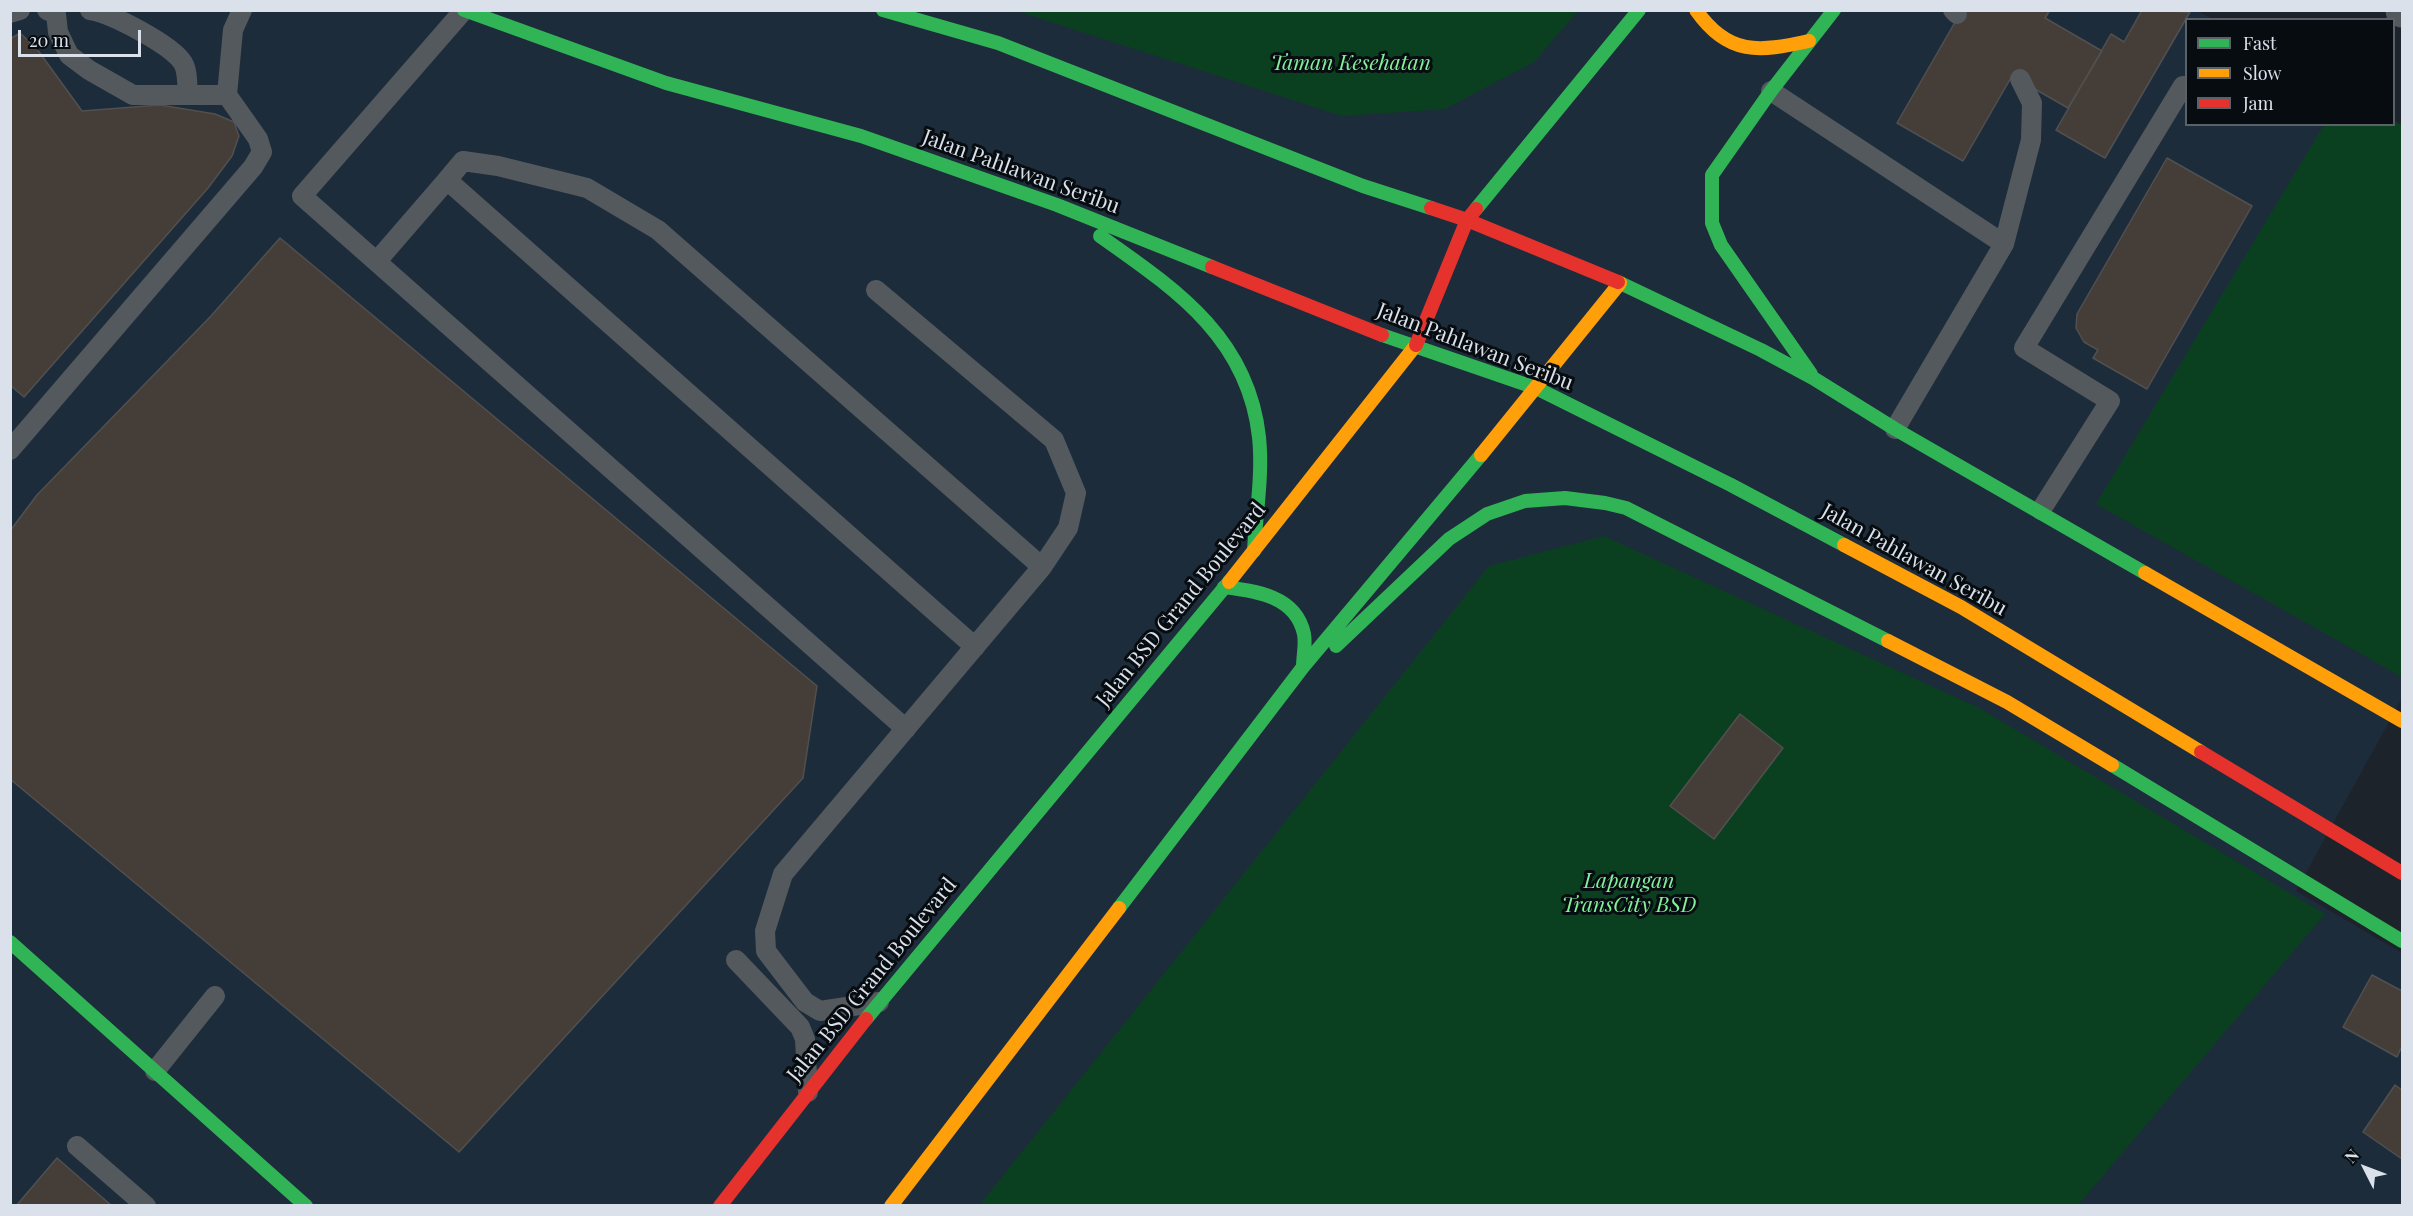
<!DOCTYPE html>
<html>
<head>
<meta charset="utf-8">
<style>
  body { margin:0 }
  #map { position:relative; width:2413px; height:1216px; overflow:hidden; background:#1d232a; font-family:"Playfair Display",serif }
  canvas { display:block }
  .frame { position:absolute; inset:0; border:12px solid #dae1ea; pointer-events:none }
  .legend { position:absolute; left:2185px; top:18px; width:210px; height:108px; box-sizing:border-box; background:#070c11; border:2px solid #5b6168; margin:0; padding:8px 10px; list-style:none; font-size:18px; color:#dae1ea }
  .legend li { display:flex; align-items:center; gap:12px; height:30px }
  .legend b { width:30px; border:2px solid #5b6168 }
  .north { position:absolute; left:2335px; top:1138px; width:60px; height:60px; -webkit-text-stroke:4px #070c11; paint-order:stroke; rotate:312deg; font-size:16px; font-weight:700; line-height:24px; text-align:center; color:#dae1ea }
  .north::after { content:''; display:block; margin:auto; width:21px; height:27px; background:#dae1ea; clip-path:polygon(50% 0,100% 100%,50% 72%,0 100%) }
  .scale { position:absolute; left:18px; top:30px; width:123px; height:27px; box-sizing:border-box; border:3px solid #dae1ea; border-top:0; padding-left:8px; font-size:18px; line-height:21px; white-space:nowrap; color:#dae1ea; -webkit-text-stroke:4px #070c11; paint-order:stroke }
</style>
</head>
<body>
<div id="map">
<canvas width="2413" height="1216"></canvas>
<div class="frame"></div>
<ul class="legend">
<li><b style="height:8px;background:#30b455"></b>Fast</li>
<li><b style="height:8px;background:#ff9f0a"></b>Slow</li>
<li><b style="height:8px;background:#e5322d"></b>Jam</li>
</ul>
<div class="north">N</div>
<div class="scale">20 m</div>
</div>
<script>
const ctx = document.querySelector('canvas').getContext('2d');
ctx.lineJoin = 'round';
function fill(path, color) { ctx.fillStyle = color; ctx.fill(path, 'evenodd'); }
function strokePath(path, color, width, dash) { ctx.strokeStyle = color; ctx.lineWidth = width; ctx.lineCap = dash ? 'butt' : 'round'; ctx.setLineDash(dash || []); ctx.stroke(path); }
function label(font, color, halo, rows, align = 'center') {
  ctx.font = font + ' "Playfair Display",serif'; ctx.lineWidth = 6; ctx.setLineDash([]); ctx.textBaseline = 'middle'; ctx.strokeStyle = halo; ctx.fillStyle = color; for (const [text, x, y, turn = 0] of rows) {
    ctx.save(); ctx.translate(x, y); ctx.rotate((+turn || 0) * Math.PI / 180); ctx.textAlign = isNaN(turn) ? turn : align; if (halo) ctx.strokeText(text, 0, 0); ctx.fillText(text, 0, 0); ctx.restore();
  }
}
const built = new Path2D(`
  M10,11h2188l15,8 -27,1v104h208v-4l8,5v573l-106,193 106,62v252h-2391z`);
const green = new Path2D(`
  M1017,11h561l-44,51 -89,47 -103,7z
  M2394,121l8,4v552l-306,-173 228,-379 70,-1z
  M1604,536l375,172 346,206 -247,291 -1099,1 510,-640z`);
const building = new Path2D(`
  M1962,10h88l-5,8 57,33 -34,57 -56,-32 -49,85 -66,-38z
  M2142,10l48,2 -85,146 -49,-28 55,-96 13,8z
  M20,33l17,16 45,62 78,-6 55,9 19,8 5,14 -7,20 -24,32 -184,209 -14,-12v-346z
  M2167,158l85,48 -105,183 -54,-31 5,-8 -14,-8 -8,-14 1,-14z
  M280,238l537,448 -14,92 -344,374 -449,-373v-248l27,-36 174,-179z
  M1740,714l43,34 -69,91 -44,-33z
  M2372,975l30,16v55l-5,11 -54,-30z
  M2395,1085l7,5v69l-39,-27z
  M57,1158l55,48h-96z`);
const lane = new Path2D(`
  M47,10l9,4 2,18 11,23 20,15 44,25h94
  M90,10c21,3 82,35 93,53 5,8 4,23 5,32
  M464,10l-162,186 604,533
  M1953,10l4,4
  M10,13l10,-3
  M1771,91l233,153
  M447,180l16,-19 35,5 89,22 71,42 384,337 -259,307 -18,57 1,20 39,51 15,9 59,-9
  M377,261l70,-81 528,467
  M876,290l178,150 22,53 -8,35 -26,39
  M1895,429l109,-185 27,-104 1,-37 -12,-24
  M10,450l243,-283 9,-15 -4,-13 -31,-44 6,-65 9,-20
  M2041,510l69,-109 -86,-53 159,-262
  M736,960l64,67 5,12 3,53
  M155,1071l60,-75
  M77,1146l69,60`);
const street = new Path2D(`
  M2402,10v1`);
const fast = new Path2D(`
  M464,10l202,73 195,53 196,69 155,62
  M883,10l115,33 365,143 68,22
  M1476,209l163,-199
  M1100,236c75,53 148,101 159,201 4,37 -3,76 -5,114
  M1618,282l143,68 52,28 82,51 250,144
  M1382,335l154,53 195,97 113,60
  M1811,374l-90,-129 -9,-22v-48l59,-84 63,-81
  M1224,587c32,4 72,9 80,47 2,11 -1,22 -1,33
  M1336,646l113,-107 38,-25 38,-13 40,-3 40,5 21,5 262,133
  M2112,765l290,176
  M1119,908l184,-241 178,-212
  M10,942l296,264
  M866,1019l363,-437`);
const slow = new Path2D(`
  M1696,10c32,46 63,42 113,31
  M1481,455l139,-172
  M1844,545l117,62 240,145
  M2145,573l257,148
  M1229,582l187,-237
  M1888,641l119,61 105,63
  M891,1206l228,-298`);
const jam = new Path2D(`
  M1431,208l36,12 151,62
  M1212,267l170,68
  M1416,345l51,-125 9,-11
  M2201,752l201,121
  M720,1206l146,-187`);
const parkNames = [
  ["Taman Kesehatan",1351,63],
  ["Lapangan",1629,881],
  ["TransCity BSD",1629,905]
];
const streetNames = [
  ["Jalan Pahlawan Seribu",1021,172,20],
  ["Jalan Pahlawan Seribu",1475,347,21],
  ["Jalan Pahlawan Seribu",1914,560,29],
  ["Jalan BSD Grand Boulevard",1181,605,-51],
  ["Jalan BSD Grand Boulevard",872,980,-51]
];
fill(built, '#1d2c3b');
fill(green, '#0a401f');
fill(building, '#453d38');
strokePath(building, '#515050', 1.5);
strokePath(lane, '#54595e', 20);
strokePath(street, '#54595e', 33);
strokePath(fast, '#30b455', 14);
strokePath(slow, '#ff9f0a', 14);
strokePath(jam, '#e5322d', 14);
label('italic 21px', '#82f19b', '#070c11', parkNames);
label('21px', '#dae1ea', '#070c11', streetNames);
</script>
</body>
</html>
